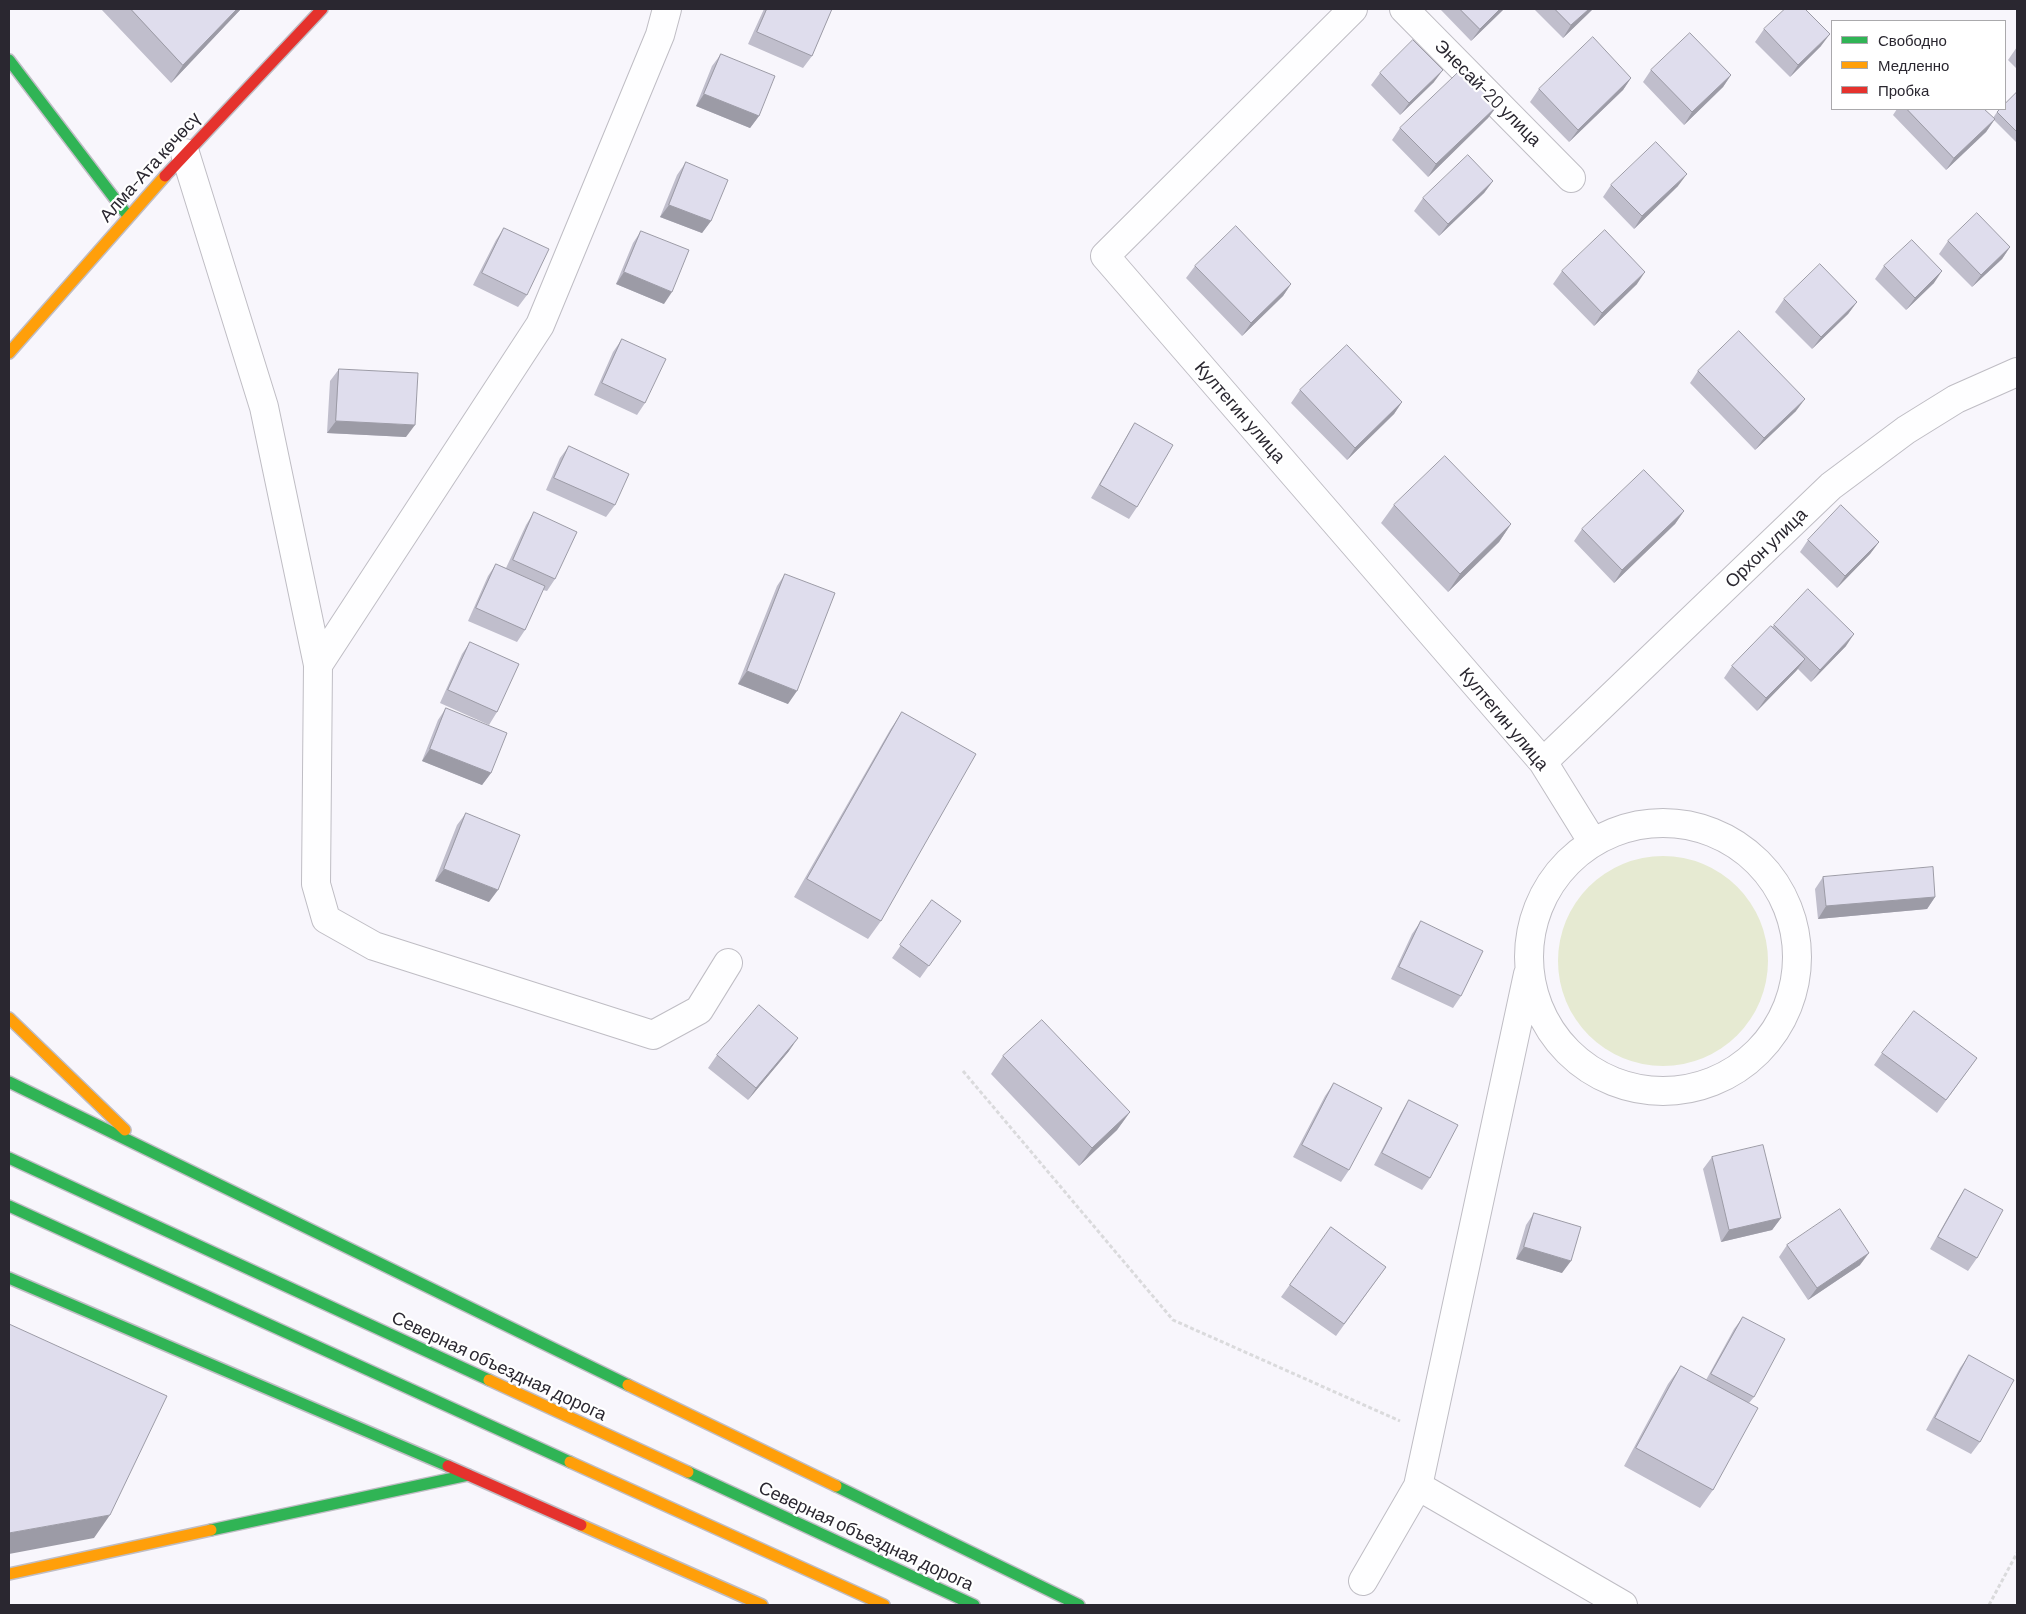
<!DOCTYPE html>
<html>
<head>
<meta charset="utf-8">
<style>
  body { margin:0 }
  #map { position:relative; width:2026px; height:1614px; overflow:hidden; background:#f8f6fc; font-family:Barlow,sans-serif }
  canvas { display:block }
  .frame { position:absolute; inset:0; border:10px solid #2a2730; pointer-events:none }
  .legend { position:absolute; left:1831px; top:20px; width:175px; height:90px; box-sizing:border-box; background:#fff; border:1px solid #aaa9ac; margin:0; padding:6px 9px; list-style:none; font-size:15px; color:#2a2730 }
  .legend li { display:flex; align-items:center; gap:10px; height:25px }
  .legend b { width:25px; border:1px solid #aaa9ac }
</style>
</head>
<body>
<div id="map">
<canvas width="2026" height="1614"></canvas>
<div class="frame"></div>
<ul class="legend">
<li><b style="height:6px;background:#30b455"></b>Свободно</li>
<li><b style="height:6px;background:#ff9f0a"></b>Медленно</li>
<li><b style="height:6px;background:#e5322d"></b>Пробка</li>
</ul>
</div>
<script>
const ctx = document.querySelector('canvas').getContext('2d');
ctx.lineJoin = 'round';
function fill(path, color) { ctx.fillStyle = color; ctx.fill(path, 'evenodd'); }
function strokePath(path, color, width, dash) { ctx.strokeStyle = color; ctx.lineWidth = width; ctx.lineCap = dash ? 'butt' : 'round'; ctx.setLineDash(dash || []); ctx.stroke(path); }
function label(font, color, halo, rows, align = 'center') {
  ctx.font = font + ' Barlow,sans-serif'; ctx.lineWidth = 4.5; ctx.setLineDash([]); ctx.textBaseline = 'middle'; ctx.strokeStyle = halo; ctx.fillStyle = color; for (const [text, x, y, turn = 0] of rows) {
    ctx.save(); ctx.translate(x, y); ctx.rotate((+turn || 0) * Math.PI / 180); ctx.textAlign = isNaN(turn) ? turn : align; if (halo) ctx.strokeText(text, 0, 0); ctx.fillText(text, 0, 0); ctx.restore();
  }
}
const green = new Path2D(`
  M1558 961a105 105 0 1 1 210 0a105 105 0 1 1-210 0Z`);
const path = new Path2D(`
  M963,1071l210,249 227,101
  M1989,1605l28,-52`);
const street = new Path2D(`
  M667,9l-7,26 -120,290 -222,340 -2,219 10,35 48,27 279,89 46,-25 29,-47
  M1353,9l-248,247 438,506 49,79
  M1404,9l167,169
  M185,153l79,254 54,258
  M1543,762l288,-276 75,-56 50,-31 61,-27
  M1529 957a134 134 0 1 1 268 0a134 134 0 1 1-268 0Z
  M1418,1486l205,119
  M1363,1581l55,-95 110,-512`);
const fast = new Path2D(`
  M9,60l119,156
  M9,1082l619,303
  M9,1158l480,222
  M9,1206l561,256
  M9,1278l439,188
  M688,1472l286,133
  M836,1486l243,119
  M211,1530l257,-55`);
const slow = new Path2D(`
  M9,353l156,-177
  M9,1018l116,112
  M489,1380l199,92
  M628,1385l208,101
  M570,1462l314,143
  M581,1525l181,80
  M9,1574l202,-44`);
const jam = new Path2D(`
  M165,176l157,-167
  M448,1466l133,59`);
const wall = new Path2D(`
  M101,9h140l-70,74z
  M764,9h68l-20,47 -9,12 -55,-24z
  M1440,9h64l-33,32z
  M1534,9h59l-30,29z
  M1764,29l57,17 -31,31 -35,-35z
  M2017,47v22l-9,-9z
  M721,54l38,62 -9,12 -54,-22 16,-40z
  M1651,70l80,5 -8,12 -39,38 -41,-43z
  M1380,73l54,9 -34,33 -29,-30z
  M1631,78l-8,12 -54,52 -39,-40 9,-13z
  M2017,92v51l-23,-23 -8,12 -40,38 -53,-55 4,-6h87l9,9 4,-6z
  M1497,106l-9,12 -60,59 -36,-37 8,-12z
  M686,162l25,59 -9,12 -42,-16 17,-42z
  M1493,181l-9,12 -45,43 -25,-25 9,-13z
  M1611,185l67,1 -44,43 -31,-32z
  M504,228l23,67 -9,12 -45,-22 23,-45z
  M641,231l23,73 -48,-20 17,-41z
  M1948,241l62,6 -8,12 -30,28 -33,-33z
  M1195,266l96,18 -8,12 -41,40 -56,-58z
  M1884,266l50,17 -28,27 -31,-31z
  M1562,271l75,13 -43,42 -41,-42z
  M1784,299l73,3 -9,12 -36,35 -37,-37z
  M622,339l23,64 -8,12 -43,-20 19,-43z
  M339,369l67,68 -79,-4 3,-52z
  M1698,371l98,40 -41,39 -65,-67z
  M1300,390l102,12 -8,12 -47,46 -56,-57z
  M1135,423l2,84 -8,12 -38,-21 36,-62z
  M569,446l46,59 -9,12 -60,-27 14,-32z
  M1394,505l117,19 -12,18 -51,50 -67,-69z
  M1684,511l-9,13 -61,59 -40,-42 8,-12z
  M534,512l21,67 -8,12 -4,-1 -18,40 -8,12 -49,-21 20,-45 8,-12 10,4 20,-43z
  M1808,540l71,2 -9,12 -33,34 -37,-36z
  M785,574l3,130 -50,-20 39,-98z
  M1774,625l72,21 -35,36 -13,-13 -41,42 -33,-33 8,-12z
  M470,642l27,70 -8,13 -49,-22 22,-49z
  M446,708l45,65 -9,12 -60,-24 16,-41z
  M902,712l-21,209 -13,18 -74,-42 96,-167z
  M466,813l23,89 -54,-21 22,-56z
  M1823,877l112,20 -8,12 -109,10 -3,-30z
  M932,900l29,21 -41,57 -28,-20z
  M1421,921l40,75 -8,12 -62,-29 21,-45z
  M789,1051l-41,49 -40,-32 9,-13z
  M1882,1053l95,5 -40,55 -63,-48z
  M1003,1056l127,56 -13,18 -38,36 -88,-92z
  M1334,1083l15,87 -8,12 -48,-25 32,-61z
  M1409,1100l21,78 -8,12 -48,-25 27,-52z
  M1712,1157l69,61 -9,12 -51,12 -18,-73z
  M1965,1189l12,69 -9,13 -38,-22 27,-48z
  M1534,1213l28,60 -46,-14 10,-34z
  M1331,1227l55,40 -50,69 -55,-39z
  M1787,1245l73,20 -52,35 -29,-43z
  M1743,1317l11,80 -5,6 -36,87 -13,18 -76,-42 44,-82 13,-18 25,14 28,-51z
  M1969,1355l11,87 -9,12 -45,-24 34,-62z`);
const shadedWall = new Path2D(`
  M237,9h4l-70,74 12,-18z
  M1500,9h4l-33,32 9,-12z
  M1589,9h4l-30,29 8,-13z
  M1830,34l-9,12 -31,31 8,-12z
  M1443,70l-9,12 -34,33 9,-12z
  M1731,75l-8,12 -39,38 8,-13z
  M1631,78l-8,12 -54,52 9,-12z
  M704,94l55,22 -9,12 -54,-22z
  M1497,106l-9,12 -60,59 8,-13z
  M1995,119l-9,13 -40,38 8,-12z
  M1687,174l-9,12 -44,43 8,-13z
  M1493,181l-9,12 -45,43 9,-12z
  M669,205l42,16 -9,12 -42,-16z
  M2010,247l-8,12 -30,28 9,-12z
  M1942,271l-8,12 -28,27 9,-12z
  M624,272l48,20 -8,12 -48,-20z
  M1645,272l-8,12 -43,42 8,-13z
  M1291,284l-8,12 -41,40 9,-13z
  M1857,302l-9,12 -36,35 9,-12z
  M1805,399l-9,12 -41,39 9,-12z
  M1402,402l-8,12 -47,46 8,-12z
  M336,421l79,4 -9,12 -79,-4z
  M1684,511l-9,13 -61,59 8,-13z
  M1511,524l-12,18 -51,50 12,-18z
  M1879,542l-9,12 -33,34 8,-12z
  M1854,634l-8,12 -35,36 9,-12z
  M1805,659l-9,12 -39,40 9,-13z
  M747,671l50,20 -9,13 -50,-20z
  M430,749l61,24 -9,12 -60,-24z
  M444,869l54,21 -9,12 -54,-21z
  M1935,897l-8,12 -109,10 8,-13z
  M798,1038l-9,13 -41,49 8,-12z
  M1130,1112l-13,18 -38,36 13,-18z
  M1781,1218l-9,12 -51,12 8,-12z
  M1524,1247l47,14 -9,12 -46,-14z
  M1869,1253l-9,12 -52,35 9,-12z
  M110,1515l-16,23 -85,16v-21z`);
const building = new Path2D(`
  M131,9h106l-54,56z
  M767,9h65l-20,47 -55,-24z
  M1460,9h40l-20,20z
  M1555,9h34l-18,16z
  M1785,9h20l25,25 -32,31 -34,-36z
  M1690,33l41,42 -39,37 -41,-42z
  M1593,37l38,41 -53,52 -39,-41z
  M1413,40l30,30 -34,33 -29,-30z
  M721,54l54,22 -16,40 -55,-22z
  M1462,69l35,37 -61,58 -36,-36z
  M2017,92v40l-20,-20 3,-3h5v-5z
  M1907,109h77l11,10 -41,39z
  M1656,142l31,32 -45,42 -31,-31z
  M1468,155l25,26 -45,43 -25,-26z
  M686,162l42,18 -17,41 -42,-16z
  M1977,213l33,34 -29,28 -33,-34z
  M1236,226l55,58 -40,39 -56,-57z
  M504,228l45,21 -22,46 -45,-22z
  M1605,230l40,42 -43,41 -40,-42z
  M641,231l48,19 -17,42 -48,-20z
  M1912,240l30,31 -27,27 -31,-32z
  M1820,264l37,38 -36,35 -37,-38z
  M1739,331l66,68 -41,39 -66,-67z
  M622,339l44,20 -21,44 -43,-20z
  M1347,345l55,57 -47,46 -55,-58z
  M339,369l79,4 -3,52 -79,-4z
  M1135,423l38,22 -36,62 -37,-22z
  M569,446l60,28 -14,31 -61,-27z
  M1445,456l66,68 -51,50 -66,-69z
  M1644,470l40,41 -62,59 -40,-41z
  M1841,505l38,37 -34,34 -37,-36z
  M534,512l43,20 -22,47 -42,-19z
  M496,564l49,22 -20,44 -49,-22z
  M785,574l50,19 -38,98 -50,-20z
  M1808,589l46,45 -34,36 -46,-45z
  M1771,626l34,33 -39,39 -34,-32z
  M470,642l49,22 -22,48 -49,-22z
  M446,708l61,25 -16,40 -61,-24z
  M902,712l74,42 -95,167 -74,-42z
  M466,813l54,22 -22,55 -54,-21z
  M1933,867l2,30 -109,9 -3,-29z
  M932,900l29,21 -32,45 -29,-21z
  M1421,921l62,30 -22,45 -62,-29z
  M759,1005l39,33 -42,50 -39,-33z
  M1914,1011l63,47 -31,42 -64,-47z
  M1042,1020l88,92 -38,36 -89,-92z
  M1334,1083l48,25 -33,62 -47,-25z
  M1409,1100l49,25 -28,53 -48,-25z
  M1763,1145l18,73 -52,12 -17,-73z
  M1965,1189l38,21 -26,48 -39,-21z
  M1840,1209l29,44 -52,35 -30,-43z
  M1534,1213l47,14 -10,34 -47,-14z
  M1331,1227l55,40 -42,57 -54,-39z
  M1743,1317l42,22 -31,58 -43,-23z
  M9,1324l158,72 -57,119 -101,18z
  M1969,1355l45,25 -34,62 -45,-24z
  M1681,1366l77,42 -45,82 -77,-42z`);
const streetNames = [
  ["Энесай-20 улица",1488,93,45],
  ["Алма-Ата көчөсү",150,167,-48],
  ["Култегин улица",1240,412,49],
  ["Орхон улица",1766,548,-44],
  ["Култегин улица",1504,719,50],
  ["Северная объездная дорога",499,1366,25],
  ["Северная объездная дорога",866,1536,25]
];
fill(green, '#e6ead2');
strokePath(street, '#bfbdc4', 30);
strokePath(fast, '#bfbdc4', 14);
strokePath(slow, '#bfbdc4', 14);
strokePath(jam, '#bfbdc4', 14);
strokePath(path, '#dadadc', 3, [4, 2.5]);
strokePath(street, '#fefeff', 28);
strokePath(fast, '#30b455', 11);
strokePath(slow, '#ff9f0a', 11);
strokePath(jam, '#e5322d', 11);
fill(wall, '#c0becc');
fill(shadedWall, '#9c9ba6');
fill(building, '#dfdded');
strokePath(building, '#9c9ba6', 1);
label('18px', '#2a2730', '#fff', streetNames);
</script>
</body>
</html>
